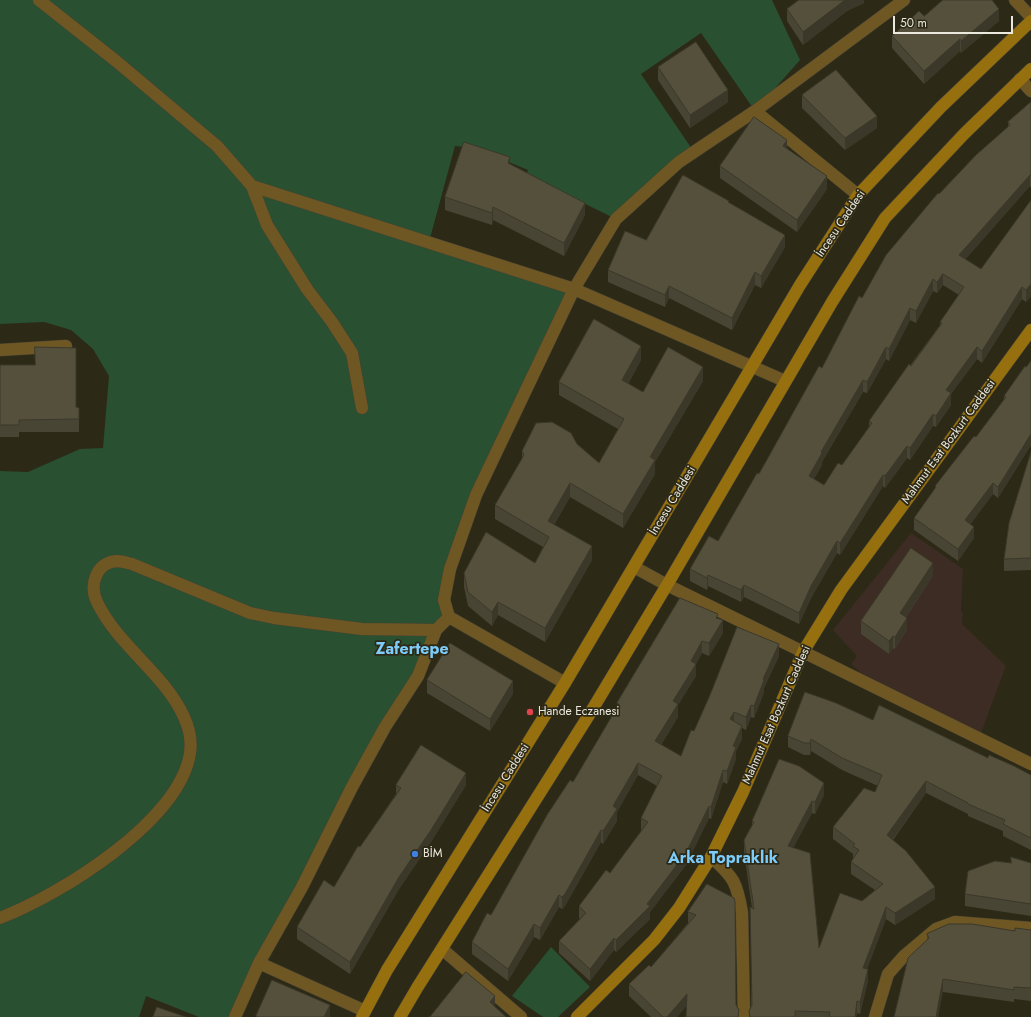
<!DOCTYPE html>
<html>
<head>
<meta charset="utf-8">
<style>
  body { margin:0 }
  #map { position:relative; width:1031px; height:1017px; overflow:hidden; background:#2d2917; font-family:Jost,sans-serif }
  canvas { display:block }
  .scale { position:absolute; left:893px; top:16px; width:120px; height:18px; box-sizing:border-box; border:2px solid #ebe9dd; border-top:0; padding-left:5px; font-size:12px; line-height:14px; white-space:nowrap; color:#ebe9dd; -webkit-text-stroke:3px #2d2917; paint-order:stroke }
</style>
</head>
<body>
<div id="map">
<canvas width="1031" height="1017"></canvas>
<div class="scale">50 m</div>
</div>
<script>
const ctx = document.querySelector('canvas').getContext('2d');
ctx.lineJoin = 'round';
function fill(path, color) { ctx.fillStyle = color; ctx.fill(path, 'evenodd'); }
function strokePath(path, color, width, dash) { ctx.strokeStyle = color; ctx.lineWidth = width; ctx.lineCap = dash ? 'butt' : 'round'; ctx.setLineDash(dash || []); ctx.stroke(path); }
function label(font, color, halo, rows, align = 'center') {
  ctx.font = font + ' Jost,sans-serif'; ctx.lineWidth = 3.5; ctx.setLineDash([]); ctx.textBaseline = 'middle'; ctx.strokeStyle = halo; ctx.fillStyle = color; for (const [text, x, y, turn = 0] of rows) {
    ctx.save(); ctx.translate(x, y); ctx.rotate((+turn || 0) * Math.PI / 180); ctx.textAlign = isNaN(turn) ? turn : align; if (halo) ctx.strokeText(text, 0, 0); ctx.fillText(text, 0, 0); ctx.restore();
  }
}
const education = new Path2D(`
  M911,533l52,36 -2,41 2,4 -1,10 44,42 -25,67 -120,-60 -10,-9 6,-8 -24,-26z`);
const green = new Path2D(`
  M0,0h772l28,60 -45,51 -54,-78 -60,41 53,78 -78,67 -90,-44 2,-5 -53,-22 -20,-2 -26,96 145,47 -30,64 -94,216 -1,48 -214,400h-36l-53,-21 -7,21h-139v-546l28,1 52,-23 23,-1 6,-72 -16,-27 -22,-19 -27,-8 -44,2z
  M551,947l39,40 -32,30h-15l-31,-21z`);
const street = new Path2D(`
  M39,0l77,61 101,85 35,40 322,103 211,92
  M1015,0l16,17
  M1020,79l11,12
  M755,111l103,84
  M252,186l15,39 40,64 25,33 20,31 10,55
  M0,350l66,-4
  M634,567l33,18 364,179
  M565,683l-116,-66 -5,-17 6,-31 26,-74 98,-206 42,-70 63,-57 76,-51 149,-111
  M711,857c23,20 26,26 31,56l2,104
  M0,918c60,-23 180,-97 190,-165 2,-12 -1,-25 -6,-36 -20,-44 -66,-71 -87,-115 -8,-17 -1,-40 20,-41 5,0 10,2 15,3l118,49 24,5 88,11 74,1 13,-13
  M442,949l79,68
  M259,963l106,48
  M235,1017l24,-54 43,-76 50,-100 33,-60 33,-51 18,-46
  M875,1017l13,-43 16,-18 32,-27 19,-7 76,6`);
const secondary = new Path2D(`
  M362,1017l25,-47 178,-287 235,-398 58,-90 83,-88 90,-86
  M400,1017l17,-29 172,-273 78,-130 165,-283 53,-84 79,-84 67,-65
  M577,1017l77,-77 25,-32 32,-51 32,-65 60,-140 38,-62 190,-260`);
const wall = new Path2D(`
  M864,0v3l-17,8 -44,34 -16,-24v-12z
  M924,16l75,5 -38,32 -1,-2 -36,33 -32,-36v-12z
  M658,67l70,35 -38,26 -32,-48z
  M802,95l75,33 -32,22 -43,-42z
  M1031,102v85l-1,-1 -65,73 16,10 50,-69v96l-5,6 -4,-3 -40,64 -5,-4 -26,35v11l-15,22 -3,-1 -23,34 -3,-2 -22,30 -2,-2 -43,69 -3,-2 -26,45 -12,26 -55,-27 -3,5 -33,-16 -1,4 -17,-9v-12l28,-28 104,-173 40,-70 77,-104 69,-67v-5zM943,285l16,10 -19,27v3l-71,96v6l-27,38 -18,20 -10,-6 8,-14v-3l41,-70 4,1 19,-34 3,2 21,-41 6,3 17,-32 4,2z
  M787,148l40,41 -30,43 -77,-54v-12z
  M510,164l75,51 -21,41 -71,-36 -1,5 -47,-15v-13z
  M729,203l56,44 -24,41 -6,-3 -23,45 -63,-32 -4,9 -57,-25v-12l38,-30z
  M641,360l-13,24 15,8 60,-11 -48,81v12l-32,54 -53,-31 -16,28 38,35 -47,82 -47,-27 -6,11 -24,-20 -4,-19v-14l71,-10 8,-16 -48,-28v-14l27,-46v-8l55,-7 22,19 19,-34 -59,-34v-13z
  M1031,361v84l-33,53 -5,-4 -23,30 4,14 -16,23 -44,-31v-12l21,-29v-3l41,-49 28,-38v-3z
  M0,365l76,42 3,1v24h-60v5h-19z
  M1031,452v118l-27,1v-12z
  M933,576l-27,41 1,13 -12,19 -2,-1 -4,6 -28,-20v-13z
  M718,619l5,14 -14,23 -7,-3 -6,11v12l-18,29v12l-17,28 20,11 13,-25 85,-75 -15,32v4l-10,26 -3,-1 -5,13 -4,-2v11l-6,12v8l-9,25 -4,-2 -12,37 -2,-1 -23,47 -36,47v7l-34,33 -2,-2 -24,31 -31,-28v-12l21,-22 -1,-1v-12l31,-33 31,-42v-13l16,-32 -19,-11 -21,37v9l-14,23 -2,-2 -36,64 -3,3 -3,-2 -19,33 -6,-3 -26,44 -36,-27v-12l19,-27 82,-133 44,-74v-5z
  M427,680l86,14 -23,37 -63,-38z
  M873,720l115,38 43,17v75l-28,-14v-5l-35,-15v-2l-42,-21 -33,47 42,59 -40,26 -9,-6 -19,50 1,12 -8,33 -3,-1 -1,4h-107v-6l2,-6 1,-97 -8,-56v-12l8,-15v-4l72,-26 -9,19 -3,-1 -19,35 26,100 43,-47 13,-11 -24,-16v-12l2,-4v-4l-20,-15v-12l42,-35 3,-6 -36,-16 -31,-19 -1,4h-6l-16,-8v-11z
  M396,785h70l-35,57 -32,47 -49,85 -53,-35v-12l37,-40 26,-40 36,-53z
  M1011,863h20v53l-66,-10v-12z
  M707,884l29,121 3,12 -53,-11 -9,11h-26l-22,-21v-12l22,-17 37,-44v-11z
  M1031,930v71l-17,-2v3l-71,-10 -16,-52v-6z`);
const shadedWall = new Path2D(`
  M845,0h19v3l-17,8 -44,34v-13z
  M999,9v12l-38,32v-12z
  M960,39v12l-36,33v-13z
  M728,90v12l-38,26v-13z
  M877,116v12l-32,22v-12z
  M787,140v13l-4,-7z
  M510,157v12l-2,-6z
  M1030,175v11l-71,81v-12z
  M827,176v13l-30,43v-12z
  M585,203v12l-21,41v-13z
  M493,207v13l-1,5v-12z
  M785,235v12l-24,41v-12z
  M755,272v13l-23,45v-12z
  M943,274v11l-6,8v-11z
  M933,279v12l-17,32v-12z
  M1031,284v12l-5,6v-12z
  M669,286v12l-4,9v-12z
  M1022,287v12l-40,64v-12z
  M910,308v12l-21,41v-12z
  M641,346v14l-19,34v-14z
  M886,347v12l-19,34v-11z
  M977,347v12l-26,35v11l-15,22v-11l10,-26z
  M703,367v14l-48,81v12l-32,54v-14l27,-57z
  M863,380v12l-41,70v3l-13,23v-12l12,-24z
  M933,414v12l-23,34v-12z
  M1031,434v11l-33,53v-11z
  M907,446v12l-22,30v-12z
  M883,475v11l-43,69v-12z
  M570,483v14l-22,38v-14z
  M993,483v11l-28,38v-12z
  M974,527v11l-16,23v-12z
  M837,541v12l-26,45 -12,26v-11l12,-27z
  M592,546v14l-47,82v-14z
  M933,563v13l-33,49v-12z
  M708,575v11l-1,4v-12z
  M744,585v12l-3,5v-12z
  M498,602v13l-6,11v-14z
  M907,618v12l-12,19v-12z
  M723,620v13l-14,23v-13z
  M893,636v12l-4,6v-13z
  M702,641v12l-6,11v12l-18,29v12l-23,37v-13l36,-80z
  M779,644v12l-15,32v4l-10,26v-12l9,-27z
  M513,681v13l-23,37v-12z
  M751,705v12l-5,13v-13z
  M734,712v12l-4,-5z
  M742,726v13l-6,12v8l-9,25v-13l6,-25z
  M811,739v12l-1,4v-12z
  M638,763v12l-21,37v9l-14,23v-13l10,-25z
  M723,770v12l-12,37v-12z
  M466,773v12l-35,57 -32,47 -49,85v-12l49,-85z
  M926,781v12l-39,54v-12z
  M824,783v12l-9,19v-12z
  M812,801v12l-24,45v-12z
  M709,806v12l-23,47 -36,47v7l-34,33v-12l31,-36z
  M601,830v12l-36,64 -3,3v-12z
  M935,887v12l-40,26v-12z
  M559,895v12l-19,33v-12z
  M886,907v12l-23,61v-12z
  M534,924v13l-26,44v-12z
  M614,938v12l-24,31v-12z
  M868,969v12l-8,33v-12z
  M943,979v13l-5,25h-2z
  M687,994v12l-10,11h-10z
  M495,996v10l-5,-4z
  M857,1001v12l-1,4h-1z
  M330,1005v12h-6z`);
const building = new Path2D(`
  M799,0h46l-42,32 -16,-23z
  M943,0h49l7,9 -38,32 -1,-2 -36,32 -32,-35 27,-25 5,5z
  M696,42l32,48 -38,25 -32,-48z
  M836,70l41,46 -32,22 -43,-43z
  M1031,102v73h-1l-71,80 22,14 50,-69v84l-5,6 -4,-3 -40,64 -5,-4 -31,43 5,3 -15,23 -3,-2 -23,34 -3,-2 -22,30 -2,-1 -43,68 -3,-2 -26,45 -12,27 -55,-28 -3,5 -33,-15 -1,3 -17,-9 19,-33 9,5 39,-68 2,1 60,-108 3,2 37,-72 3,2 24,-43 52,-62 1,1 37,-39 34,-30 -2,-3zM943,274l21,13 -24,35 2,1 -31,43 -2,-2 -40,57 3,2 -30,42 -4,-2 -14,22 -15,-9 13,-23 -1,-1 42,-72 4,2 19,-35 3,2 21,-41 6,3 17,-32 4,3z
  M754,117l33,23 -4,6 44,30 -30,44 -77,-54z
  M464,142l46,15 -2,6 77,40 -21,40 -71,-36 -1,6 -47,-16z
  M683,175l46,26 -1,1 57,33 -24,41 -6,-4 -23,46 -63,-32 -4,9 -57,-25 17,-39 21,9z
  M594,319l47,27 -19,34 21,12 25,-45 35,20 -53,90 5,3 -32,54 -53,-31 -22,38 44,25 -47,82 -47,-26 -6,10 -24,-20 -4,-19 22,-41 49,31 14,-26 -54,-32 29,-50 -2,-4 14,-28 16,-1 19,11 6,11 22,19 25,-44 -65,-37z
  M35,347l41,1v59l3,1v11l-60,1v5h-19v-60h35z
  M1031,361v73l-33,53 -5,-4 -28,37 9,7 -16,22 -44,-31 22,-31 -1,-1 39,-50 2,1 30,-40 -2,-1 21,-30 1,1z
  M1031,452v106l-27,1 5,-36z
  M911,548l22,15 -33,50 7,5 -12,19 -2,-1 -4,5 -28,-20z
  M680,598l38,16 -2,4 7,2 -14,23 -7,-2 -11,20 5,3 -23,37 5,3 -23,37 26,15 10,-26 3,1 16,-36 27,-68 42,17 -16,35 1,1 -10,26 -3,-1 -5,12 -12,-5 -4,7 12,7 -9,20 3,1 -9,24 -4,-1 -12,37 -2,-1 -23,47 -39,51 3,2 -34,34 -2,-2 -24,31 -31,-28 27,-28 -7,-7 27,-36 4,3 38,-51 -7,-4 21,-42 -24,-13 -25,43 4,3 -14,22 -2,-1 -36,64 -3,3 -3,-2 -19,33 -6,-4 -26,45 -36,-27 15,-29 4,2 56,-100 23,-35 3,2 46,-78 -2,-1z
  M450,643l63,38 -23,38 -63,-39z
  M805,692l31,11 37,17 6,-15 109,53 1,-3 25,11 17,9v63l-28,-14 2,-4 -37,-16v-1l-42,-22 -39,54 19,16 29,36 -40,26 -9,-6 -23,61 5,1 -8,33 -3,-1 -2,16h-26l1,-5 -35,-1v6h-45l-1,-6 3,-6 -2,-98 4,2 -10,-69 10,-18 -2,-1 27,-62 20,7 25,17 -9,19 -3,-1 -24,45 22,7 9,95 21,-55 22,8 21,-17 -32,-22 8,-12 -6,-4 2,-2 -22,-17 31,-39 11,4 7,-17 -40,-17 -31,-19 -1,4h-6l-16,-7z
  M421,745l45,28 -35,57 -32,47 -49,85 -53,-35 27,-47 10,7 24,-41 2,1 41,-59 -5,-3z
  M1011,857l20,6v41l-66,-10 3,-23 27,-10 16,2z
  M707,884l27,14 1,4 1,103 3,5 -1,7h-52l1,-23 -20,23h-4l-34,-33 20,-19 2,2 45,-52 -8,-3z
  M949,924h23l43,7v-3l16,2v58l-17,-1v3l-71,-11 -7,38h-42l14,-59 21,-20 -2,-4z
  M466,972l29,24 -5,6 16,15h-76z
  M272,980l58,25 -6,12h-67l-1,-1z
  M157,1007l29,10h-33z`);
const markers = [
  [530,712,4,"#e0444e"],
  [415,854,4,"#3f7fe0"]
];
const streetNames = [
  ["İncesu Caddesi",841,224,-56],
  ["Mahmut Esat Bozkurt Caddesi",949,442,-54],
  ["İncesu Caddesi",673,501,-59],
  ["Mahmut Esat Bozkurt Caddesi",777,715,-66],
  ["İncesu Caddesi",506,778,-58]
];
const poiNames = [
  ["Hande Eczanesi",538,712],
  ["BİM",423,854]
];
const districtNames = [
  ["Zafertepe",412,650],
  ["Arka Topraklık",723,859]
];
fill(education, '#3d2c23');
fill(green, '#285031');
strokePath(street, '#484433', 13);
strokePath(secondary, '#484433', 13);
strokePath(street, '#6f5724', 12);
strokePath(secondary, '#966f0e', 12);
fill(wall, '#484534');
fill(shadedWall, '#3b382a');
fill(building, '#54503c');
strokePath(building, '#3b382a', 1);
for (const [x, y, r, color] of markers) { const dot = new Path2D(); dot.arc(x, y, r, 0, 2 * Math.PI); ctx.fillStyle = color; ctx.fill(dot); strokePath(dot, '#2d2917', 1.5); }
label('12px', '#ebe9dd', '#2d2917', streetNames);
label('12px', '#ebe9dd', '#2d2917', poiNames, 'left');
label('bold 16px', '#7eccf9', '#2d2917', districtNames);
</script>
</body>
</html>
